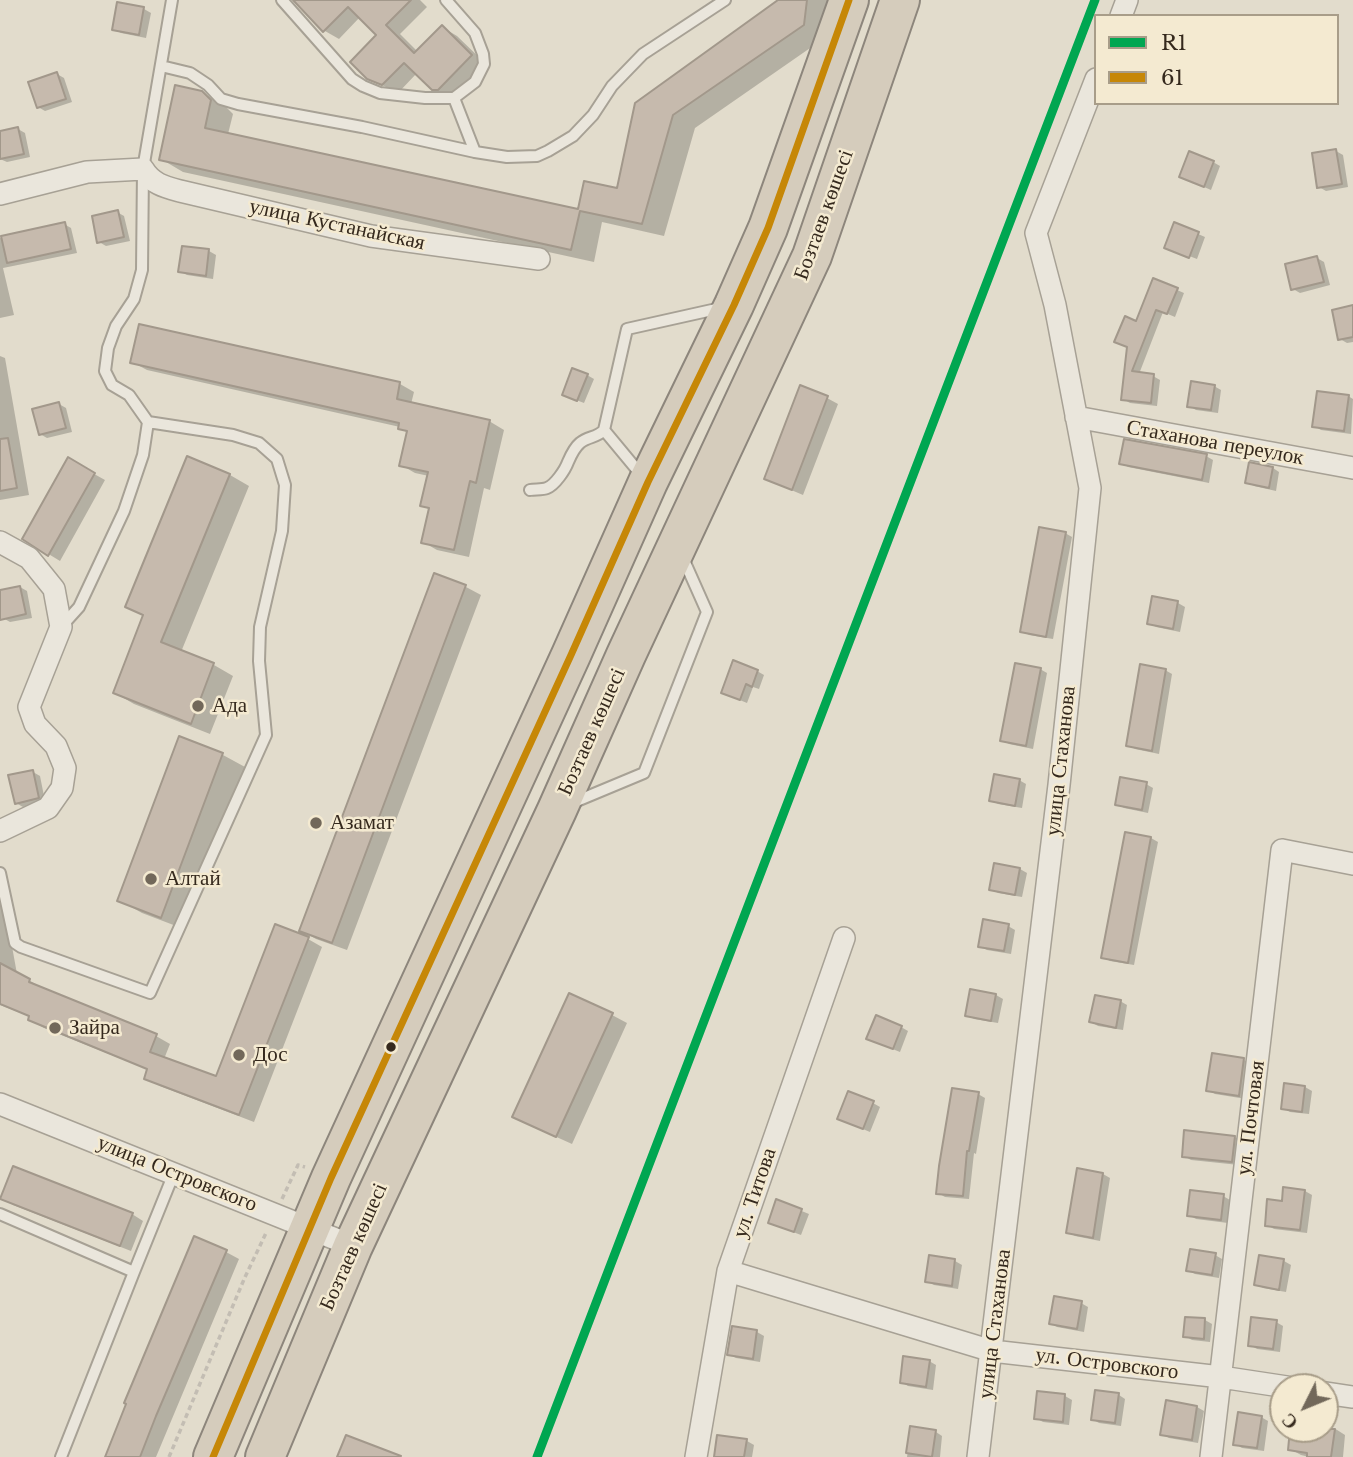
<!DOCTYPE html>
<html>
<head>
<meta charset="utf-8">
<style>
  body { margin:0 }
  #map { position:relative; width:1353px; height:1457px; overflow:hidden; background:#e2dccc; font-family:"Libre Baskerville",serif }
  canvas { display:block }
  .legend { position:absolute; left:1094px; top:14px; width:245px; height:91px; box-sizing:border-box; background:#f4ead1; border:2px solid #a89d89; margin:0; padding:9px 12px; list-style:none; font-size:21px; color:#35291d }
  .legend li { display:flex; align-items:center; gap:14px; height:35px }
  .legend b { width:35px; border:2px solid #a89d89 }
  .north { position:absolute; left:1269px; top:1373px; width:70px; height:70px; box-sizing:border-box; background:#f4ead1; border:2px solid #a89d89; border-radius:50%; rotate:227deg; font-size:19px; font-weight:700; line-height:28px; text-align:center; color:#35291d }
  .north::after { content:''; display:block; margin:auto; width:24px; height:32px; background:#72685a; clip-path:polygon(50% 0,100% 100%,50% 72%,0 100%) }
</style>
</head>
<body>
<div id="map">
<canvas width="1353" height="1457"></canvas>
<ul class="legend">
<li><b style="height:9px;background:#00a651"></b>R1</li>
<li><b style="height:9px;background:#c68707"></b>61</li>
</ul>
<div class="north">С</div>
</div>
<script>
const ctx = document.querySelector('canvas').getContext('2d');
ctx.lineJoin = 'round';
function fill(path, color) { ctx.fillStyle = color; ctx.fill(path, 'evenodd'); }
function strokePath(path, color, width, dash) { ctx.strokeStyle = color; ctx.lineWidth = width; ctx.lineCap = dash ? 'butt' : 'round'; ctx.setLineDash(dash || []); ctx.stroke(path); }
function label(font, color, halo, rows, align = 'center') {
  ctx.font = font + ' "Libre Baskerville",serif'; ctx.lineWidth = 5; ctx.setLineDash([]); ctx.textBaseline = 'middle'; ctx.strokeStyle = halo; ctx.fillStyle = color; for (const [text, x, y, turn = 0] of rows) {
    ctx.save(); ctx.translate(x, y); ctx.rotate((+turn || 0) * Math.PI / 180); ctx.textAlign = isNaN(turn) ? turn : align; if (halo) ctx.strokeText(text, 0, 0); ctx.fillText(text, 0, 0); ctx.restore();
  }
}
const shadow = new Path2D(`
  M295,0h125l7,7 -27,27 18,18 24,-25 15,9 29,28 -33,34h-4l-16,-9 -16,-16 -19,20 -30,-15 11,-43 -19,-18 -21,22 -14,-8z
  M777,0h54l-5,37 -131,91 -31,108 -62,-14 -8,40 -411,-90 -22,-13 40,-67 24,14 8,8 -5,20 352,77 38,-21 19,-86 139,-100z
  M119,4l25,5 7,4 -5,25 -25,-5 -7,-4z
  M57,74l7,4 8,24 -27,9 -7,-4z
  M18,129l7,4 5,24 -23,5 -7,-3v-26z
  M1336,151l7,4 5,32 -22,4 -7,-4z
  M1213,162l7,4 -9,24 -30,-13z
  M117,212l7,4 6,25 -24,5 -7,-4z
  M64,224l7,4 6,25 -74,15 11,47 -14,3v-80z
  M1175,224l30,13 -8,22 -26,-10z
  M183,248l26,3 7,4 -3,24 -26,-4 -7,-4z
  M1317,258l7,4 6,23 -30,8 -7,-4z
  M1177,290l7,3 -9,24 -12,-5 -24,62 14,2 7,4 -3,26 -27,-3 -7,-4 6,-51 -12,-6z
  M1353,307v35l-6,1 -7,-4z
  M0,356l5,2 24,137 -29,5z
  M132,362l268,22 14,8 -3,12 78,17 15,9 -14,60 -6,-2 -15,69 -32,-7 -14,-8 7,-32 -8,-5 7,-29 -14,-3 -14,-8 7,-32 -8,-5v-1l-253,-57z
  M587,375l7,4 -10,24 -13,-5z
  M1214,386l7,4 -3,23 -22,-3 -7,-4z
  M1348,396l5,3 -2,35 -30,-4 -7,-4z
  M827,398l11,6 -35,91 -26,-11 -11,-6z
  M59,404l7,4 6,24 -25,6 -7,-4z
  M1206,456l7,4 -4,23 -81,-16 -7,-4z
  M188,458l42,17 19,11 -68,166 33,13 19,11 -23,58 -76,-30 -19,-11 30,-76 -18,-11z
  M69,460l36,20 -45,81 -36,-22z
  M1273,468l6,4 -3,19 -22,-5 -7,-4z
  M1065,533l7,4 -19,102 -24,-4 -7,-4z
  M435,575l31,12 15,8 -134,355 -31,-11 -15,-9z
  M20,587l7,4 5,27 -22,4 -7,-4 -3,-14v-12z
  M1154,598l24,5 7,4 -5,25 -24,-5 -7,-4z
  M1040,669l7,4 -14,76 -24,-5 -7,-4z
  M1165,670l7,4 -13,80 -24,-5 -7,-4z
  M757,671l7,4 -5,14 -6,-2 -6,16 -17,-7z
  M180,739l43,16 22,12 -61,162 -42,-16 -23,-13z
  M33,772l7,4 5,25 -22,6 -7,-4z
  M1019,780l7,4 -4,24 -24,-4 -7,-4z
  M1146,784l7,4 -5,25 -24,-5 -7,-4z
  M1151,838l7,4 -24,123 -24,-4 -7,-4z
  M1020,869l7,4 -5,24 -24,-4 -7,-4z
  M0,880l17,94 26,14v2l113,46 14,8 -6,15 53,20 91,-140 14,8 -68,175 -94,-36 -14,-8 3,-8 -105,-42 -14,-8 1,-3 -31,-12z
  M1008,926l7,4 -4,24 -24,-4 -7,-4z
  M996,995l7,4 -5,24 -24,-4 -7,-4z
  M1120,1001l7,4 -4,25 -25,-4 -7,-4z
  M612,1015l15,8 -55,121 -42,-19z
  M901,1027l7,4 -8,21 -25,-10z
  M1214,1055l30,5 7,4 -5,35 -31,-5 -7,-4z
  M1286,1085l19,2 7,4 -3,23 -19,-2 -7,-4z
  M978,1094l7,4 -9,56 -2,-1 -5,46 -24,-2 -7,-4z
  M873,1103l7,4 -10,25 -24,-10z
  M1235,1137l7,4 -3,24 -48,-5 -7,-4z
  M1079,1170l24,4 7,4 -10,63 -25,-5 -7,-4z
  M1305,1191l7,4 -5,38 -33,-4 -7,-4 17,-22z
  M1223,1196l7,4 -2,23 -32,-4 -7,-4z
  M2,1198l130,16 11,7 -12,30 -118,-46z
  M777,1201l32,13 -8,21 -24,-9z
  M226,1252l13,7 -83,198h-49z
  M1215,1255l7,4 -3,19 -24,-4 -7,-4z
  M930,1257l25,4 7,4 -4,24 -24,-4 -7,-4z
  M1284,1261l7,4 -5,27 -23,-4 -7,-4z
  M1081,1303l7,4 -4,25 -27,-5 -6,-4z
  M1186,1319l19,1 7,4 -2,18 -18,-2 -7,-4z
  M1276,1322l7,4 -3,26 -23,-3 -7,-4z
  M757,1332l7,4 -4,26 -24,-4 -7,-4z
  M929,1361l7,4 -3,25 -25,-4 -7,-4z
  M1119,1395l6,4 -4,27 -22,-3 -7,-4z
  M1065,1396l7,4 -3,25 -26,-3 -7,-4z
  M1197,1407l7,4 -6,32 -29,-5 -7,-4z
  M1261,1417l7,4 -4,30 -22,-3 -7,-4z
  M1325,1427l9,1 11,7 -2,22h-34l-8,-2 -11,-6 2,-20h33z
  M911,1428l25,4 6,4 -2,21h-33z
  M747,1441l7,4 -2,12h-36z`);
const building = new Path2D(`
  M293,0h118l-25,25 28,28 28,-28 30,30 -34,35h-6l-28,-27 -22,22 -15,-6 -17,-17 26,-27 -28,-28 -25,25z
  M778,0h29l-3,25 -131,90 -31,109 -62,-13 -9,39 -412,-90 16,-75 27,6 9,9 -6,28 373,81 6,-28 33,7 18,-85z
  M117,2l27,5 -5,28 -27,-5z
  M57,72l9,27 -29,9 -9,-26z
  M18,127l6,27 -24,5v-28z
  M1336,149l6,35 -25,4 -5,-35z
  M1189,151l25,10 -10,26 -25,-10z
  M118,210l6,27 -27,6 -5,-27z
  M65,222l6,27 -64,14 -6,-27z
  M1174,222l25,10 -10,26 -25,-10z
  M182,246l27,3 -3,27 -28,-4z
  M1317,256l7,26 -33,8 -6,-26z
  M1153,278l25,10 -11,26 -11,-4 -24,61 22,3 -3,29 -30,-3 6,-53 -13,-5 11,-26 11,5z
  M1353,305v32l-15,3 -6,-30z
  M139,324l261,58 -3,17 93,21 -14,63 -6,-2 -16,69 -33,-7 8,-35 -9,-2 8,-34 -29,-6 8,-35 -9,-2 1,-6 -269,-60z
  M572,368l16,6 -11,27 -15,-6z
  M1191,381l24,4 -4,25 -24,-3z
  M800,385l28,11 -36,94 -28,-11z
  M1317,391l32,4 -5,36 -32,-4z
  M59,402l7,26 -27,7 -7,-26z
  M8,438l9,50 -17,3v-52z
  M1124,439l83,15 -5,26 -83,-16z
  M187,456l43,18 -69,168 53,21 -23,61 -78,-31 30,-78 -18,-8z
  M68,457l27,16 -47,83 -26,-17z
  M1249,462l24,5 -4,21 -24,-5z
  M1039,527l27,5 -20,105 -26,-5z
  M434,573l32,12 -134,358 -33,-12z
  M20,586l6,28 -26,6v-30z
  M1152,596l26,5 -5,28 -26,-5z
  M733,660l25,10 -6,17 -6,-3 -6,16 -19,-7z
  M1015,663l26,5 -15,78 -26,-5z
  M1140,664l26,5 -14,82 -26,-5z
  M179,736l44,17 -62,165 -44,-17z
  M33,770l6,28 -24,6 -7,-29z
  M994,774l26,5 -5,27 -26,-5z
  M1120,777l27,5 -5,28 -27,-5z
  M1125,832l26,5 -23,126 -27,-5z
  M994,863l26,5 -5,27 -26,-5z
  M983,919l26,5 -5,27 -26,-4z
  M275,924l34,13 -70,178 -95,-36 3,-10 -119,-49 1,-4 -29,-12v-41l30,16 -1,3 128,52 -7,18 66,24z
  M970,989l26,5 -5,27 -26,-5z
  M569,993l44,20 -57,124 -44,-20z
  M1095,995l26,5 -5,28 -27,-6z
  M876,1015l26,11 -9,23 -27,-10z
  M1212,1053l32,5 -5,38 -33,-5z
  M1284,1083l21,3 -3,26 -21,-3z
  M952,1088l27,4 -10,59h-2l-4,45 -27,-2 3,-28z
  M848,1091l26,10 -11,28 -26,-10z
  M1184,1130l51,6 -3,26 -50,-5z
  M13,1166l120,47 -13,33 -120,-47z
  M1077,1168l26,5 -10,65 -27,-5z
  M1283,1187l22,3 -5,40 -35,-4 2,-27 15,2z
  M1190,1190l34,4 -3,26 -34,-4z
  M776,1199l26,10 -8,23 -26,-9z
  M194,1236l33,14 -71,166 -16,41h-35l21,-53 -2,-1z
  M1190,1249l26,4 -4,22 -26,-4z
  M929,1255l26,4 -3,27 -27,-4z
  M1259,1255l25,4 -5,31 -25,-5z
  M1054,1296l28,5 -5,28 -28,-5z
  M1185,1317l20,1 -1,21 -21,-2z
  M1251,1317l26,3 -4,29 -25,-3z
  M732,1326l25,4 -4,29 -26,-4z
  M903,1356l27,4 -4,27 -26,-4z
  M1095,1390l24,3 -4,30 -24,-3z
  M1037,1391l28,3 -2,28 -29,-3z
  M1166,1400l31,6 -5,34 -32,-5z
  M1238,1412l24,4 -5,32 -24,-3z
  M910,1426l26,4 -4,27 -26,-4z
  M1290,1429h45l-4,28h-24v-4l-19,-3z
  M346,1435l55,21 -1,1h-63z
  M717,1435l30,4 -3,18h-30z`);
const path = new Path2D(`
  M282,1199l16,-34 7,2
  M169,1457l76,-180 22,-46`);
const lane = new Path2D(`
  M282,0l70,79 11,7 17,7 45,5h29l21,-16 9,-18 -1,-10 -8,-21 -29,-33
  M161,66l29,7 18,12 13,14 17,5 124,23 113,25 32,5 30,-1 11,-5 25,-15 20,-21 19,-29 31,-32 82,-54
  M454,98l21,54
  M643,477l-39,-47 23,-101 94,-21
  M530,490c5,-1 12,0 17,-2 8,-3 18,-18 21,-26 3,-7 6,-14 12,-19 8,-7 17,-5 24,-13
  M61,627l18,-20 45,-96 19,-56 5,-33 -19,-27 -17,-10 -7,-14 3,-23 8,-22 18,-27 8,-29 1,-101 29,-169
  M572,803l72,-30 63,-161 -24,-54
  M0,873l15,70 6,4 129,46 116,-258 -7,-74 1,-34 22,-96 3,-46 -8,-26 -18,-16 -26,-8 -85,-13
  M0,1214l134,58
  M61,1457l73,-185 40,-99`);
const street = new Path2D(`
  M1121,16l6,-16
  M0,194l87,-22 56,-3c9,15 22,18 37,22l191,45 168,23
  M1076,417l277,51
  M0,542l29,16 25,31 7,38 -32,80 6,17 21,22 9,22 -3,20 -14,20 -48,23
  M0,1104l353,142
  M728,1271l264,80 229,26 66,10
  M1325,1393l28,4
  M696,1457l32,-186 116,-333
  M978,1457l81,-672 31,-297 -35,-183 -19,-72 60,-154
  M1211,1457l71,-607 71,14`);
const highway = new Path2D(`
  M213,1457l118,-279 240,-523 77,-173 86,-177 34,-77 81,-228
  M265,1457l88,-211 204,-436 69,-155 186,-399 88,-256`);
const bus1 = new Path2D(`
  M213,1457l118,-279 240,-523 77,-173 86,-177 34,-77 81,-228`);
const rail1 = new Path2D(`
  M537,1457l558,-1457`);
const markers = [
  [198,706,7,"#72685a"],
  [316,823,7,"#72685a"],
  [151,879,7,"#72685a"],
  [55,1028,7,"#72685a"],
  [391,1047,6,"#35291d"],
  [239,1055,7,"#72685a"]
];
const streetNames = [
  ["Бозтаев көшесі",824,215,-70],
  ["улица Кустанайская",337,225,12],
  ["Стаханова переулок",1215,443,10],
  ["Бозтаев көшесі",592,732,-66],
  ["улица Стаханова",1061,761,-84],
  ["ул. Почтовая",1251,1118,-83],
  ["улица Островского",177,1174,22],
  ["ул. Титова",755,1193,-71],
  ["Бозтаев көшесі",354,1247,-66],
  ["улица Стаханова",995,1324,-83],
  ["ул. Островского",1107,1364,7]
];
const poiNames = [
  ["Ада",212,706],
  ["Азамат",330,823],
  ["Алтай",165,879],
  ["Зайра",69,1028],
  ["Дос",253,1055]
];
fill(shadow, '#0003');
fill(building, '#c6baad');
strokePath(building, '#a2988b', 2);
strokePath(lane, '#a7a195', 14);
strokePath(street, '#a7a195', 24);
strokePath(highway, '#8d867c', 42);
strokePath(path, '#c3bdb3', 3.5, [5, 3.5]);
strokePath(lane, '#eae6dc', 10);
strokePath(street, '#eae6dc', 21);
strokePath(highway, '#d5ccbc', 38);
strokePath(bus1, '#c68707', 7);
strokePath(rail1, '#00a651', 9);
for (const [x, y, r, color] of markers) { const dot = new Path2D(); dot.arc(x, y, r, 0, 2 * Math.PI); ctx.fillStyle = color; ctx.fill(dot); strokePath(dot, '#f4ead1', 2.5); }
label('21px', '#35291d', '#f4ead1', streetNames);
label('21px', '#35291d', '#f4ead1', poiNames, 'left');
</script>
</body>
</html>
